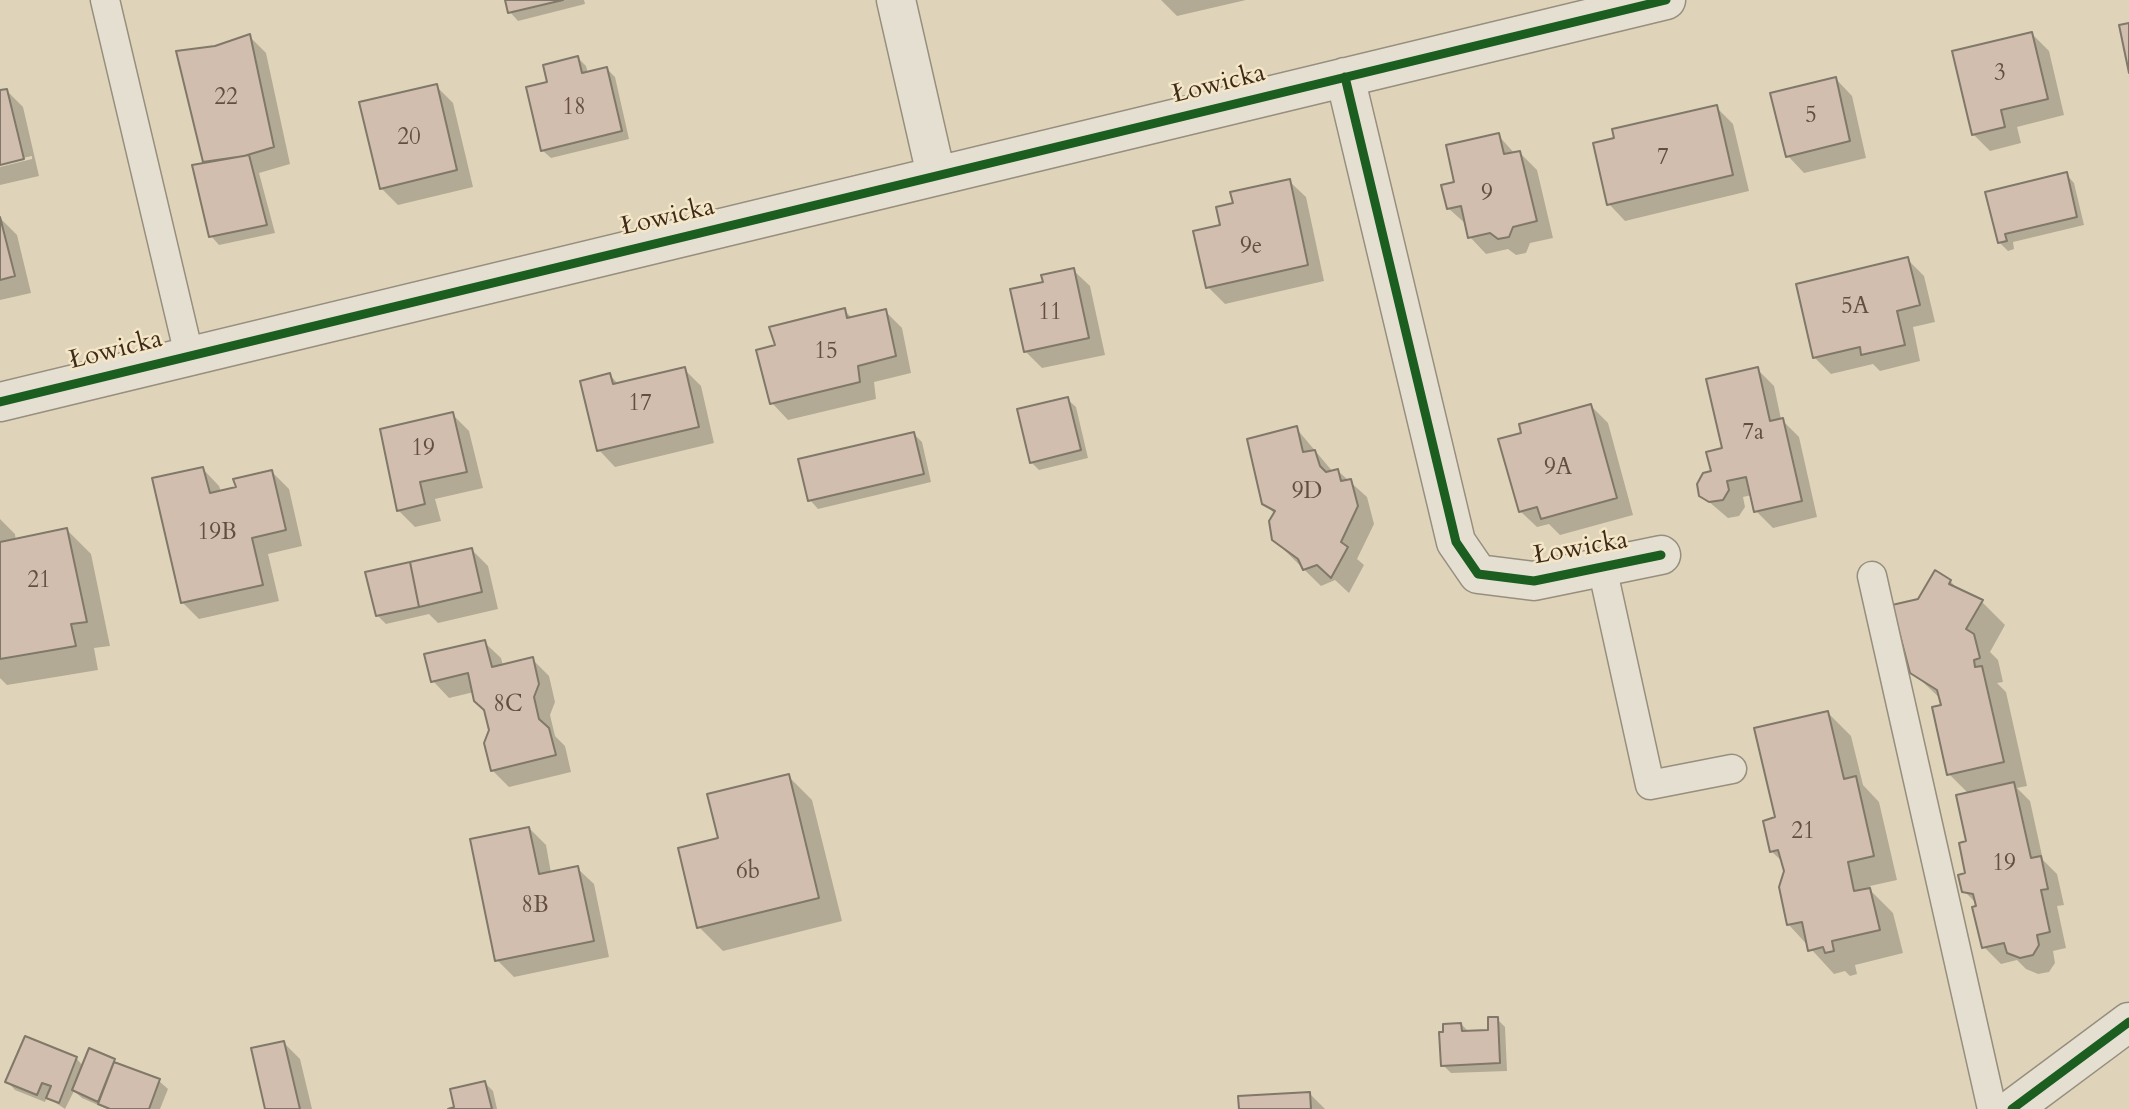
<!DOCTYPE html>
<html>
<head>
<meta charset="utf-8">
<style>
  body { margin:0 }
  canvas { display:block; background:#dfd4b9 }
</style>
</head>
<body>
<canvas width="2129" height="1109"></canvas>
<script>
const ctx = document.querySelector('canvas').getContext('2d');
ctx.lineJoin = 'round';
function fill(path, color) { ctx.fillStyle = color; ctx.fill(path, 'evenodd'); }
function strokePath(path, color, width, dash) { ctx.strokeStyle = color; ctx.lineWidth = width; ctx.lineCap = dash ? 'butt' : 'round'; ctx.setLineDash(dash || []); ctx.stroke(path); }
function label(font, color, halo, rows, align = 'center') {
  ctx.font = font + ' Cardo,serif'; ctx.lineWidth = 5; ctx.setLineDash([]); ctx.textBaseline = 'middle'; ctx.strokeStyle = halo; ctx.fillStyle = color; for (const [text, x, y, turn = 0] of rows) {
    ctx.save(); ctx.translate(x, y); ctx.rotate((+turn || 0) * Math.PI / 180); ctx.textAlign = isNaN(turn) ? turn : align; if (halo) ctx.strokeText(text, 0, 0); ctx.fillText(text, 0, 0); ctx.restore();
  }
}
const shadow = new Path2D(`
  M507,0h77l1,4 -67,17 -8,-9z
  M1161,0h85l-69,16z
  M2032,34l17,17 15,64 -47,12 4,16 -31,8 -17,-17z
  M249,36l17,17 24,111 -31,9 16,60 -56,12 -8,-9 -4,-72 -3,-3 12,-114z
  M578,58l8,8 2,8 19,-5 8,8 14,62 -78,19 -9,-8 7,-67z
  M1836,79l16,17 14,62 -62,15 -16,-17z
  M436,86l17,17 20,84 -75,18 -17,-17z
  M6,90l17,17 16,69 -39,9v-18l32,-8v-3l-32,7v-71z
  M1716,107l17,17 16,67 -124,30 -16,-17z
  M1498,135l17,19 5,-1 17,17 16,68 -23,5 -4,10 -10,2 -8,-6 -22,5 -16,-17 -3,-12 -19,-17 8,-25z
  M2066,174l8,9 10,42 -71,17 1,7 -6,2 -9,-9 -12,-49z
  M1289,181l17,16 18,84 -99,23 -17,-17 14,-61 13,-21z
  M0,218l17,17 14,58 -31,7z
  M1907,259l17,17 11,46 -22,5 7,34 -40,10 -7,-7 -42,10 -17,-17z
  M1073,270l17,16 15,69 -63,13 -17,-17 20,-68z
  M844,310l9,9 32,-8 17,17 9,45 -37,9 2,17 -88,21 -16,-17 5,-57z
  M684,369l17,17 13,57 -99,24 -16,-17 11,-75 9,10z
  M1757,369l17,17 7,33 18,18 18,80 -44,11 -17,-17 -4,-16 -9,2 2,10 -6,9 -11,2 -27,-23 23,-46z
  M1067,399l9,8 12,51 -49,12 -8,-8z
  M1591,406l17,17 25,92 -73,20 -11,-11 -12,3 -17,-16 3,-77z
  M452,414l17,17 14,57 -48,11 6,22 -26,6 -17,-17z
  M1296,428l37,44 5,-1 29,26 7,27 -17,35 7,6 -15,28 -14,-13 -14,6 -47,-46 1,-26 -11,-11z
  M913,433l9,9 9,40 -113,27 -8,-9z
  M203,469l16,17 2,6 17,-4 34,-16 17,17 13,57 -34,8 11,47 -80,18 -17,-17z
  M0,519l15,15 1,7 51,-11 24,24 19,92 -16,2 4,22 -91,15 -7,-7z
  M471,549l17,17 10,43 -60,14 -9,-9 -43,10 -8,-8z
  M1950,581l11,11 21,10 23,23 -15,27 8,8 5,22 -6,1 9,9 21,94 -10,2 13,13 13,59 14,14 7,31 -7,1 9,42 -13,3 2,12 -6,9 -11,2 -12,-5 -9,-9 -16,4 -17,-17 -4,-40 -16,-16 4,-17 1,-80 -20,-20 -7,-74 -30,-28 7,-71z
  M484,642l17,16 2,8 29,-7 17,17 6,26 -5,13 5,21 10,10 6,26 -62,15 -17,-17 -6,-60 -12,-18 -25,6 -16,-17z
  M1827,712l24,24 12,49 16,17 18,78 -27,6 2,6 21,21 10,40 -48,12 2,9 -7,2 -5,-5 -11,3 -45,-49 -3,-54 -2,-8 -12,-11 -7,-30 12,-3z
  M788,776l24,24 30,121 -119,30 -24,-24 21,-88z
  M529,828l17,17 5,28 26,-5 17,16 15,73 -95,20 -17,-17z
  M1497,1019l8,8 2,44 -56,2 -8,-8 18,-41 8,8 21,-1z
  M284,1043l16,16 12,50h-45z
  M76,1058l7,8 31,-6 6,6 39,15 9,8 -8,20h-53l-25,-11 -8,-7 -9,18 -18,-12 -2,5 -30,-12 -8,-9z
  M485,1083l8,8 4,18h-42z
  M1309,1093l16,16h-85z`);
const building = new Path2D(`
  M505,0h58l-55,13z
  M2129,23v50l-10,-48z
  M2032,32l16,67 -47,11 4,17 -33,8 -20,-84z
  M250,34l24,113 -30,9 -41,6 -27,-111 39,-5z
  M578,56l4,17 25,-6 15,64 -81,20 -15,-64 21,-5 -4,-17z
  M1836,77l14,64 -64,16 -16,-64z
  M437,84l20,86 -77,19 -21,-87z
  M7,89l17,70 -24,6v-75z
  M1717,105l16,70 -126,30 -14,-62 21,-5 -2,-9z
  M1499,133l5,21 16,-3 17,70 -24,6 -4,10 -11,2 -8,-6 -22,5 -7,-32 -14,3 -6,-24 13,-3 -8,-37z
  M249,155l18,70 -58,12 -17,-72z
  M2067,172l10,45 -72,17 2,7 -9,2 -13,-51z
  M1290,179l18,86 -102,23 -13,-57 27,-6 -4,-18 17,-4 -3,-11z
  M0,217l15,59 -15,4z
  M1908,257l12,48 -23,6 8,34 -44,10 -1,-8 -47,11 -17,-74z
  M1074,268l15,70 -65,14 -14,-63 33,-7 -2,-7z
  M845,308l2,10 39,-9 10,47 -38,10 2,16 -90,22 -14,-54 19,-5 -6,-18z
  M685,367l14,60 -102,24 -17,-70 30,-8 3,11z
  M1758,367l12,54 13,-3 19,83 -48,11 -8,-35 -19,4 2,9 -6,10 -14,2 -10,-6 -2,-12 6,-11 8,-2 -5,-19 16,-4 -16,-69z
  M1068,397l13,53 -51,13 -13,-54z
  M1591,404l26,94 -76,21 -4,-12 -18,5 -21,-73 23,-6 -2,-9z
  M453,412l14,60 -47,10 5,22 -28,7 -17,-82z
  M1297,426l6,26 12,-2 5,16 6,6 12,-3 3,12 10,-2 7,27 -17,36 7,5 -17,31 -14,-13 -14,5 -5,-11 -26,-19 -3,-19 6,-10 -13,-7 -15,-65z
  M914,432l10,42 -116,27 -10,-42z
  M203,467l7,26 26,-6 -3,-8 39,-9 14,60 -34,8 11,47 -82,18 -29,-125z
  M67,528l20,94 -16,2 5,22 -76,13v-117z
  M472,548l10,44 -63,15 -9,-45z
  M410,562l9,45 -43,9 -11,-44z
  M1935,570l16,10 -2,4 34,16 -17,29 8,5 6,24 -6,2 1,7 7,-1 22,96 -57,13 -15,-68 9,-2 -4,-15 -27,-17 -18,-68 26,-6z
  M485,640l7,27 41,-10 6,27 -5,13 5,22 10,9 7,27 -65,16 -7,-28 5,-13 -5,-20 -10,-9 -6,-28 -37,9 -7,-28z
  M1828,711l16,68 12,-3 18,80 -26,6 6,29 16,-3 10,42 -48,11 2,10 -9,2 -2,-6 -15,4 -6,-29 -15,3 -8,-38 5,-16 -6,-21 -8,2 -7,-31 12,-4 -21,-89z
  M789,774l30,124 -122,30 -19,-80 40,-10 -11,-44z
  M2014,782l17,76 10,-2 7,33 -7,1 9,42 -13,3 2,10 -6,10 -13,3 -13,-5 -3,-10 -22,5 -10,-41 4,-1 -3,-12 -11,-2 -4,-17 7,-2 -6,-30 7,-2 -10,-46z
  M529,827l10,47 39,-8 16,75 -99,20 -25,-122z
  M1488,1017h10l2,46 -59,3 -2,-34h4v-8l18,-1 1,8 26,-1z
  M25,1036l52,21 -18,46 -13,-5 5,-12 -9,-3 -5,12 -32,-13z
  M284,1041l16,68h-35l-14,-61z
  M89,1048l26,11 -17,43 -26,-12z
  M114,1062l46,17 -11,30h-39l-12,-5z
  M485,1081l7,28h-44l6,-2 -4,-18z
  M1310,1092l1,17h-72l-1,-13z`);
const lane = new Path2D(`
  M105,0l84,355
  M1602,567l48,218 82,-16
  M1872,576l120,533`);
const street = new Path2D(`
  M896,0l40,175
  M1345,77l111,465 22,32 56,7 127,-26
  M0,402l1666,-402
  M2012,1109l117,-87`);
const cycleway = new Path2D(`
  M1345,77l111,465 22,32 56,7 127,-26
  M0,402l1666,-402
  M2012,1109l117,-87`);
const numberNames = [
  ["3",2000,75],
  ["22",226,99],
  ["18",574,109],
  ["5",1811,117],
  ["20",409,139],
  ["7",1663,159],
  ["9",1487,195],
  ["9e",1251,248],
  ["5A",1855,308],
  ["11",1050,314],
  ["15",826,353],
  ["17",640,405],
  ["7a",1753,434],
  ["19",423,450],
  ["9A",1558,469],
  ["9D",1307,493],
  ["19B",217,534],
  ["21",39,582],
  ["8C",508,706],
  ["21",1803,833],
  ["19",2004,865],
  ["6b",748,873],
  ["8B",535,907]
];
const streetNames = [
  ["Łowicka",1219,85,-14],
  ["Łowicka",668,218,-13],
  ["Łowicka",116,351,-14],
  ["Łowicka",1581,549,-10]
];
fill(shadow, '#0003');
fill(building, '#d2beaf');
strokePath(building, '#807868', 2);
strokePath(lane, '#978e7e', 31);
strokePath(street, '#978e7e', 41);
strokePath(lane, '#e5dfd2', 28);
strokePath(street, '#e5dfd2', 38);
strokePath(cycleway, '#1b5e20', 9);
label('23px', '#644f3f', null, numberNames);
label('26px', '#3f2a1a', '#f4e7c8', streetNames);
</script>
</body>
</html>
